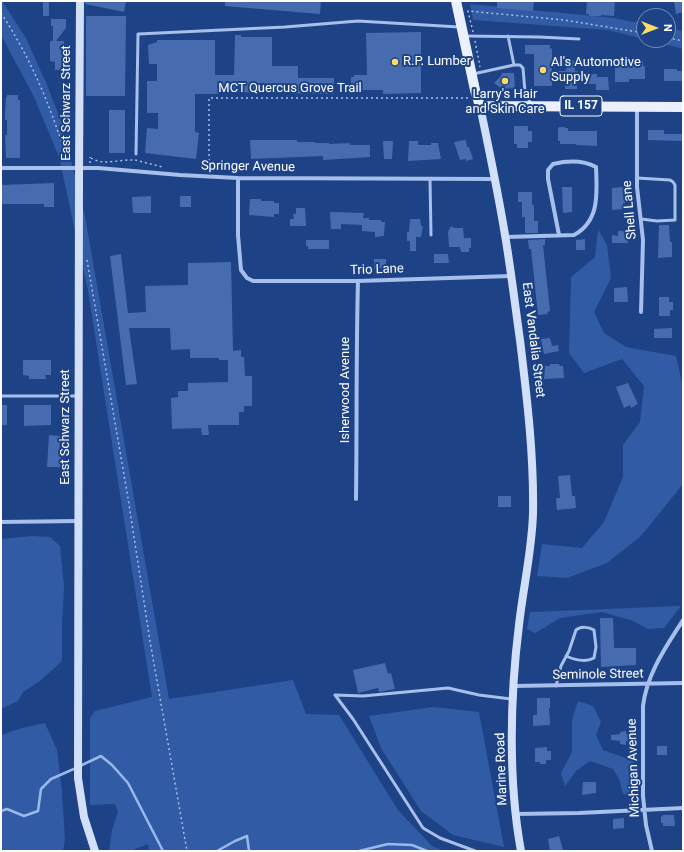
<!DOCTYPE html>
<html>
<head>
<meta charset="utf-8">
<style>
  body { margin:0 }
  #map { position:relative; width:684px; height:852px; overflow:hidden; background:#1d4286; font-family:Roboto,sans-serif }
  canvas { display:block }
  .frame { position:absolute; inset:0; border:2px solid #fff; pointer-events:none }
  .north { position:absolute; left:636px; top:8px; width:40px; height:40px; box-sizing:border-box; background:#1d4286; border:1px solid #778eb6; border-radius:50%; rotate:90deg; font-size:11px; font-weight:700; line-height:16px; text-align:center; color:#fff }
  .north::after { content:''; display:block; margin:auto; width:14px; height:18px; background:#fadc65; clip-path:polygon(50% 0,100% 100%,50% 72%,0 100%) }
</style>
</head>
<body>
<div id="map">
<canvas width="684" height="852"></canvas>
<div class="frame"></div>
<div class="north">N</div>
</div>
<script>
const ctx = document.querySelector('canvas').getContext('2d');
ctx.lineJoin = 'round';
function fill(path, color) { ctx.fillStyle = color; ctx.fill(path, 'evenodd'); }
function strokePath(path, color, width, dash) { ctx.strokeStyle = color; ctx.lineWidth = width; ctx.lineCap = dash ? 'butt' : 'round'; ctx.setLineDash(dash || []); ctx.stroke(path); }
function label(font, color, halo, rows, align = 'center') {
  ctx.font = font + ' Roboto,sans-serif'; ctx.lineWidth = 4; ctx.setLineDash([]); ctx.textBaseline = 'middle'; ctx.strokeStyle = halo; ctx.fillStyle = color; for (const [text, x, y, turn = 0] of rows) {
    ctx.save(); ctx.translate(x, y); ctx.rotate((+turn || 0) * Math.PI / 180); ctx.textAlign = isNaN(turn) ? turn : align; if (halo) ctx.strokeText(text, 0, 0); ctx.fillText(text, 0, 0); ctx.restore();
  }
}
const green = new Path2D(`
  M1,1h1l24,37 21,47 14,36 24,95 84,483 124,-19 13,34 33,1 59,95 34,36 12,5h-295l-1,-7 -13,5v2h-26l3,-21 6,-18 -3,-8 -25,1v-87l5,-7 57,-14 -64,-406 -29,-134 -25,-60 -33,-62z
  M470,4l144,14 30,6v15l-36,-9 -135,-10z
  M668,28l15,3v18l-34,-9h19z
  M598,229l9,16 4,33 -17,34 10,21 22,14 50,9 7,31v97l-42,52 -34,27 -40,15 -30,-2 5,-32 40,4 22,-26 19,-45v-32l17,-23 4,-36 -22,-27 -38,14 -15,-20 2,-76 24,-20z
  M32,536l18,1 10,9 4,40 -2,41v34l-22,20 -17,11 -5,9 -17,8v-170z
  M681,606l-17,22 -16,1 -15,-8 -31,-9 -42,6 -25,15 -8,-4 3,-17z
  M578,701l15,5 8,16 -5,13 7,15 31,11 2,35 -13,-2 -4,-15 -6,-10 -23,-8 -14,10 -11,15 -4,-13 11,-21v-32z
  M433,707l46,5 25,135 -51,-12 -32,-24 -40,-63 -12,-32z
  M45,723l12,27 5,41 3,49 -2,11h-62v-116l21,-7z`);
const stream = new Path2D(`
  M80,766l21,-10 11,9 16,18 35,68
  M1,811l6,-2 17,7 14,-5 3,-22 10,-10 25,-11
  M217,851l18,-10 12,-5 2,15
  M359,851l29,-7 24,1 15,6`);
const building = new Path2D(`
  M43,1h6v15h-6z
  M86,1h40l-2,11 -39,-8z
  M225,1h96l-1,13 -95,-8z
  M497,1h37l-1,10 -36,-3z
  M587,1h28l-1,15 -13,-1v1h-12v-2h-3z
  M674,1h8l1,11 -7,2z
  M86,16h40l-1,80h-39z
  M51,19h15v9l-10,13h8l2,29h-11v-8l-5,-1v-20h3v-15h-2z
  M421,32v26h2v9h-2v26l-38,1v-4h-32v-13h3v-2h13l-1,-42z
  M235,35h6v2h31v29h26v12h36v16l-111,-2v1l-8,1h-20v38l4,1 -3,26 -51,-6 2,-25 11,1v-16h-11v-32h10v-17h-8l-1,-19 9,-3v-2h58v35h19z
  M525,45h25v4l2,-1v23h14l1,-11 8,1v10h2v18h-12l1,-9h-14v6h-18v-32h-9z
  M615,61h28v5h2v13h-16v3h-14z
  M664,69h13v2h6v10h-19z
  M502,73h12l1,15 -13,1 -8,-6 7,-7z
  M589,74h8v3h11l1,13h-13v-6h-7z
  M7,95h11v5h2v58h-14l-1,-23h2v-15h-2v-6l1,-17h1z
  M109,110h16v43h-16z
  M514,126h14v5h4v11h-4v6h-11v-4h-3z
  M559,127h6v1h3v3h29v15l-21,-1v-1h-16v-3h-2v-12z
  M648,130h16v4h19v7l-35,-1z
  M250,140h47v2h18v1h14v1l21,-1v2h20v12l-47,3v-4l-72,3z
  M466,140l1,7h2l4,12 -7,2v-2l-6,1 -6,-18z
  M383,141h10l-1,18h-8z
  M409,141h9v4h13v-2h7l3,16 -33,2z
  M54,183v24h-10v-3h-43v-19z
  M562,187h10v25l-9,1z
  M623,187v9l2,-1v8h-2v6l-11,1v-22z
  M518,192h14v13h2v16h4v12h-13v-16h-3v-15h-4z
  M151,196v17h-18l-1,-16z
  M180,196h11v11h-11z
  M250,199h11v2h13v2h5v11h-5v3l-25,-2z
  M296,208h9l1,18h-16v-7h4l-1,-5h3z
  M330,212l34,1 -1,5h6v2h12v2h4l-1,14 -9,1v-5l-13,-1v-6l-21,-1v5h-10z
  M410,219h10l1,7h2l-2,11h-5v14h-6v-10h-3v-9h2z
  M659,225h10l1,17h2v15l-14,1z
  M451,226l3,2h9l1,10h7v10h-2v4h-8l-1,-5h-11l-1,-15z
  M618,231h10v12h-16v-8l6,1z
  M545,239v6h-2l7,66 -3,1 1,2 -10,1 -7,-66h-2l-1,-9z
  M585,239v11h-9v-10z
  M306,240h23v9h-21v-3h-2z
  M121,254l7,59 18,-1 -1,-26 43,-1v-22l43,-1 2,89 8,-1v7h3l1,19h7v30h-8v6h-5v13h-31l1,10h-7l-1,-7 -29,1 -1,-31 7,-1v-6h10v-8l40,-1v-22h-9v-2h-29v-9l-19,1 -1,-22h-41l8,56 -11,1 -16,-129z
  M434,254h14l1,9h-15z
  M374,259h12v9l-12,1z
  M627,287l1,15h-14v-14z
  M659,297h10v5h4v8h-3v6h-11z
  M672,328v10h-18v-9z
  M550,338l2,8 6,-1 1,6 -15,3 -3,-15z
  M23,360h28v15h-6l1,4h-17v-3l-6,-1z
  M550,364h9l1,2h3l1,12 -20,1 1,-13h5z
  M628,383l10,21 -7,4 -1,-3 -6,3 -8,-21z
  M1,405h6v20h-6z
  M24,405h27v20l-27,1z
  M49,435l11,1 -1,21h2v10h-14z
  M570,475l2,21h3l1,12 -19,2 -1,-12h4l-2,-22z
  M498,496h13v11h-13z
  M600,618h13l1,30h22v17l-35,2z
  M385,663l3,11 3,-1 4,16 -16,3 -1,-4 -20,5 -5,-23z
  M537,698h13v10h-1l1,17 -17,1v-11h4z
  M626,731v3h3v7h-3v4l-6,-1v-3l-9,-1v-5l9,-1v-2z
  M657,746h10v9h-10z
  M547,747v4h4v9h-5v4h-6v-2h-5v-14z
  M583,782h13v11l-14,2z
  M663,815h11l1,11h-12v-3h-2v-6z
  M624,818v10l-11,1v-10z
  M559,836l4,14 -13,1 -2,-12z`);
const path = new Path2D(`
  M1,13c23,35 41,73 55,113 4,12 10,24 11,36
  M473,32l-5,-21 96,9 80,13
  M668,38l15,3
  M475,41l5,26
  M91,158c12,8 30,1 44,2 9,2 19,5 28,7
  M90,163v-6
  M209,171v-73h259
  M87,260l41,238 22,143 37,210`);
const lane = new Path2D(`
  M465,36l74,1 40,2
  M514,65h6l3,3 2,24 6,12
  M473,74l41,-9 -6,-29
  M136,154l2,-120 147,-7 73,-6 101,6
  M637,178l33,2 3,2 2,3v35l-18,1 -16,-2
  M430,179l1,56
  M1,396h77
  M556,686l5,-20 8,-15 7,-21c5,-4 13,-3 18,0l2,17 -2,11c-9,5 -19,2 -28,-2
  M475,851l-35,-13 -17,-10 -70,-109 -18,-24 28,1 85,-8 31,7 32,4`);
const street = new Path2D(`
  M637,108v79l6,53 -2,72
  M1,168h97l82,7 58,3 257,1
  M238,178v57l3,35 6,8 6,3h105l153,-5
  M506,237l68,-2c26,-14 23,-42 22,-68 -13,-7 -30,-6 -43,-3l-5,6v9l11,56
  M356,499c1,-73 0,-146 2,-218
  M1,522l77,-1
  M514,686l169,-3
  M516,814l63,-1 104,-5
  M652,851l-6,-26 -3,-29v-90c4,-33 23,-59 40,-86`);
const secondary = new Path2D(`
  M80,1l-1,176 -1,601 6,39 11,34
  M480,106c9,43 18,86 25,129 6,35 10,70 15,105 7,58 14,115 13,173 -1,38 -10,75 -14,112 -9,72 -11,155 2,226`);
const primary = new Path2D(`
  M456,1l19,89 5,16 203,1`);
const markers = [
  [395,62,4,"#fadc65"],
  [543,70,4,"#fadc65"],
  [505,81,4,"#fadc65"]
];
const shields = [
  [581,106,42]
];
const shieldNames = [
  ["IL 157",581,106]
];
const poiNames = [
  ["R.P. Lumber",403,62],
  ["Al's Automotive",551,63],
  ["Supply",551,78],
  ["Larry's Hair",505,95,"center"],
  ["and Skin Care",505,110,"center"]
];
const streetNames = [
  ["MCT Quercus Grove Trail",290,89],
  ["East Schwarz Street",67,103,-90],
  ["Springer Avenue",248,167,1],
  ["Shell Lane",630,210,-95],
  ["Trio Lane",377,270,-2],
  ["East Vandalia Street",533,340,83],
  ["Isherwood Avenue",346,390,-90],
  ["East Schwarz Street",66,427,-90],
  ["Seminole Street",598,675,-1],
  ["Michigan Avenue",634,768,-92],
  ["Marine Road",502,769,-92]
];
fill(green, '#315ba4');
strokePath(stream, '#99b9ec', 2.5);
fill(building, '#466caf');
strokePath(path, '#a6bfeb', 1.5, [2, 3]);
strokePath(lane, '#a6bfeb', 3);
strokePath(street, '#a6bfeb', 4);
strokePath(secondary, '#d2dff8', 8);
strokePath(primary, '#eaf0fe', 10);
for (const [x, y, r, color] of markers) { const dot = new Path2D(); dot.arc(x, y, r, 0, 2 * Math.PI); ctx.fillStyle = color; ctx.fill(dot); strokePath(dot, '#1d4286', 1.5); }
for (const [x, y, w] of shields) { const box = new Path2D(); box.roundRect(x - w / 2, y - 10, w, 20, 3); ctx.fillStyle = '#1d4286'; ctx.fill(box); strokePath(box, '#fff', 1); }
label('bold 12px', '#fff', null, shieldNames);
label('13px', '#fff', '#1d4286', poiNames, 'left');
label('13px', '#fff', '#1d4286', streetNames);
</script>
</body>
</html>
